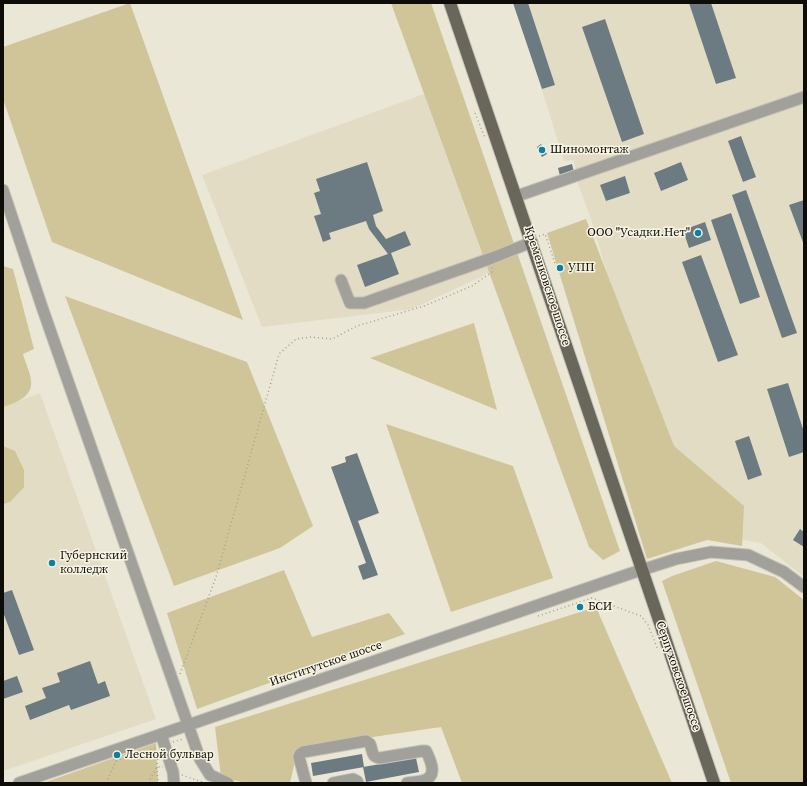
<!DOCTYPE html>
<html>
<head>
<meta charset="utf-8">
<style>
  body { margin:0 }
  #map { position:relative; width:807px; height:786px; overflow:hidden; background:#eae7d7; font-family:"Source Serif 4",serif }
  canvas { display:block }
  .frame { position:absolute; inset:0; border:4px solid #0d0c07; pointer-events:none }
</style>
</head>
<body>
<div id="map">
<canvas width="807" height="786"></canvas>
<div class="frame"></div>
</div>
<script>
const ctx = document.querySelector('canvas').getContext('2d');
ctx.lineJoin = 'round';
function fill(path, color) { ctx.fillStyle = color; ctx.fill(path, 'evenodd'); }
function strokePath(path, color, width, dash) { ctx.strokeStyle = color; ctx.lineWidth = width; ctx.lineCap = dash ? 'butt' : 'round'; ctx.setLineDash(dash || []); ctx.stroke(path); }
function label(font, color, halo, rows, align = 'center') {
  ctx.font = font + ' "Source Serif 4",serif'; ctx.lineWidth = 3; ctx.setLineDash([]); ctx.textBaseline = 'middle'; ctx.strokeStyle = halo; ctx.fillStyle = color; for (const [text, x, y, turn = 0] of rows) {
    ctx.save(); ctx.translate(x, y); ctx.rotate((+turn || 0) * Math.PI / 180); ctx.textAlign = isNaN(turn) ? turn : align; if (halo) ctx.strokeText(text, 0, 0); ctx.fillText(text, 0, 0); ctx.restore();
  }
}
const built = new Path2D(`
  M515,3h289v574l-43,-34 -77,-14 -94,-313 -15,-40 1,-4 -2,-12 -10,1z
  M424,94l65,179 -77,36 -150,18 -60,-152z
  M40,393l116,326 -153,52v-364z`);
const green = new Path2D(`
  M130,3l113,317 -191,-78 -49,-143v-52z
  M391,3h40l189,548 -17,9 -14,-13z
  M586,219l88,227 70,60 -2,40 -35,-6 -60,19 -100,-326z
  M3,266l10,3 21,80 -11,5c2,8 8,20 8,27 2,16 -16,22 -28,26z
  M65,296l182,66 66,164 -33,22 -106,38z
  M474,323l23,87 -127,-52z
  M386,424l127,42 40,112 -102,34z
  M3,446l12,5 9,19v17l-14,15 -7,2z
  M716,561l59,16 29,23v183h-73l-69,-202 10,-5z
  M284,570l28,67 77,-24 16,21 -208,75 -30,-96z
  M596,607l76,176h-210l-21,-56 -143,21 -8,35h-44l-25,-6 -6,-50z
  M156,743l2,40h-115z`);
const building = new Path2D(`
  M513,3h15l27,82 -13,4z
  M689,3h22l25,75 -20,6z
  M605,19l39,115 -22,8 -40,-115z
  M741,136l15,41 -13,5 -15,-41z
  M541,144l6,10 -5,3 -5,-10z
  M367,162l16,49 -10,4 3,11 10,13 19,-8 6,14 -20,8 8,21 -34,13 -8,-22 31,-11 -19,-25 -3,-8 -37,12 2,6 -8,3 -9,-26 7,-2 -7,-21 6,-2 -4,-12z
  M681,162l7,18 -27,11 -7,-18z
  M572,164l2,8 -14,4 -2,-8z
  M625,176l5,17 -24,8 -6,-16z
  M746,190l51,143 -15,5 -50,-143z
  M804,200v45l-15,-40z
  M731,213l29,84 -20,7 -29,-84z
  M705,222l6,18 -22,8 -6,-18z
  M701,255l37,100 -20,7 -36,-100z
  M788,383l16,49v20l-15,5 -22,-68z
  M749,436l13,39 -14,5 -13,-39z
  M357,453l22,60 -21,8 20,54 -15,5 -5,-14 8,-3 -35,-96 15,-5 -1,-5z
  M800,529l4,3v15l-11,-7z
  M12,590l22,60 -15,5 -16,-43v-19z
  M90,661l8,23 7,-3 5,15 -39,14 -2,-5 -39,15 -5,-14 21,-8 -4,-10 18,-6 -3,-9z
  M17,676l6,16 -20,7v-18z
  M362,754l2,13 -51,9 -2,-13z
  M416,758l3,14 -53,10 -3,-15z`);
const path = new Path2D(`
  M475,113l10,25
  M539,236l6,-2 11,32 4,2
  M538,616l54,-18 49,18 7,9 10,25
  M180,674l36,-97 63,-223 17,-15 15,-2 21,2 25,-13 67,-20 48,-20 20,-14v-5
  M173,742l10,-3
  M158,755l-1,12 1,16
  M116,761l40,-13
  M182,775l23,8
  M106,783l10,-22
  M148,783l9,-16h6`);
const minor = new Path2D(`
  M3,190l39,117 158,452 10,16 18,8
  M517,196l287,-99
  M341,280l9,23h14l128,-45 40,-16
  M161,734l12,38 1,11
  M19,783l610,-209 47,-15 35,-7 37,3 36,17 20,15
  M306,783l-7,-26 1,-3 3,-2 63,-11 4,3c3,7 1,13 10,14l42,-7h4c4,8 11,23 1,28 -5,3 -14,3 -20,4
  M333,783l20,-4 4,2 1,2`);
const major = new Path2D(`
  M450,3c89,260 176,520 264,780`);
const markers = [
  [542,150,4,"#0880a7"],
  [698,233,4,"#0880a7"],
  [560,268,4,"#0880a7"],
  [52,563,4,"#0880a7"],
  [580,607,4,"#0880a7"],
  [117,755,4,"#0880a7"]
];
const poiNames = [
  ["Шиномонтаж",550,150],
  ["ООО \"Усадки.Нет\"",690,233,"right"],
  ["УПП",568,268],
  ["Губернский",60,556],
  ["колледж",60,570],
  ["БСИ",588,607],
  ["Лесной бульвар",125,755]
];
const streetNames = [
  ["Кременковское шоссе",547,286,72],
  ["Институтское шоссе",326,664,-19],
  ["Серпуховское шоссе",678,676,71]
];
fill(built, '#e2dcc5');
fill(green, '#d0c599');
fill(building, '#6c7b82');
strokePath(minor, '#c7c4b6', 13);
strokePath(major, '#c7c4b6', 14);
strokePath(path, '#a3a194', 1.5, [1, 3]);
strokePath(minor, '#a2a09a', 11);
strokePath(major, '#69665b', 12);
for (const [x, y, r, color] of markers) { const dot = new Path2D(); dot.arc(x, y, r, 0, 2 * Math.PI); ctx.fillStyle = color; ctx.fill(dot); strokePath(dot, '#f8f4e4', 1.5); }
label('12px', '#0d0c07', '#f8f4e4', poiNames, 'left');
label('12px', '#0d0c07', '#f8f4e4', streetNames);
</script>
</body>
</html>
